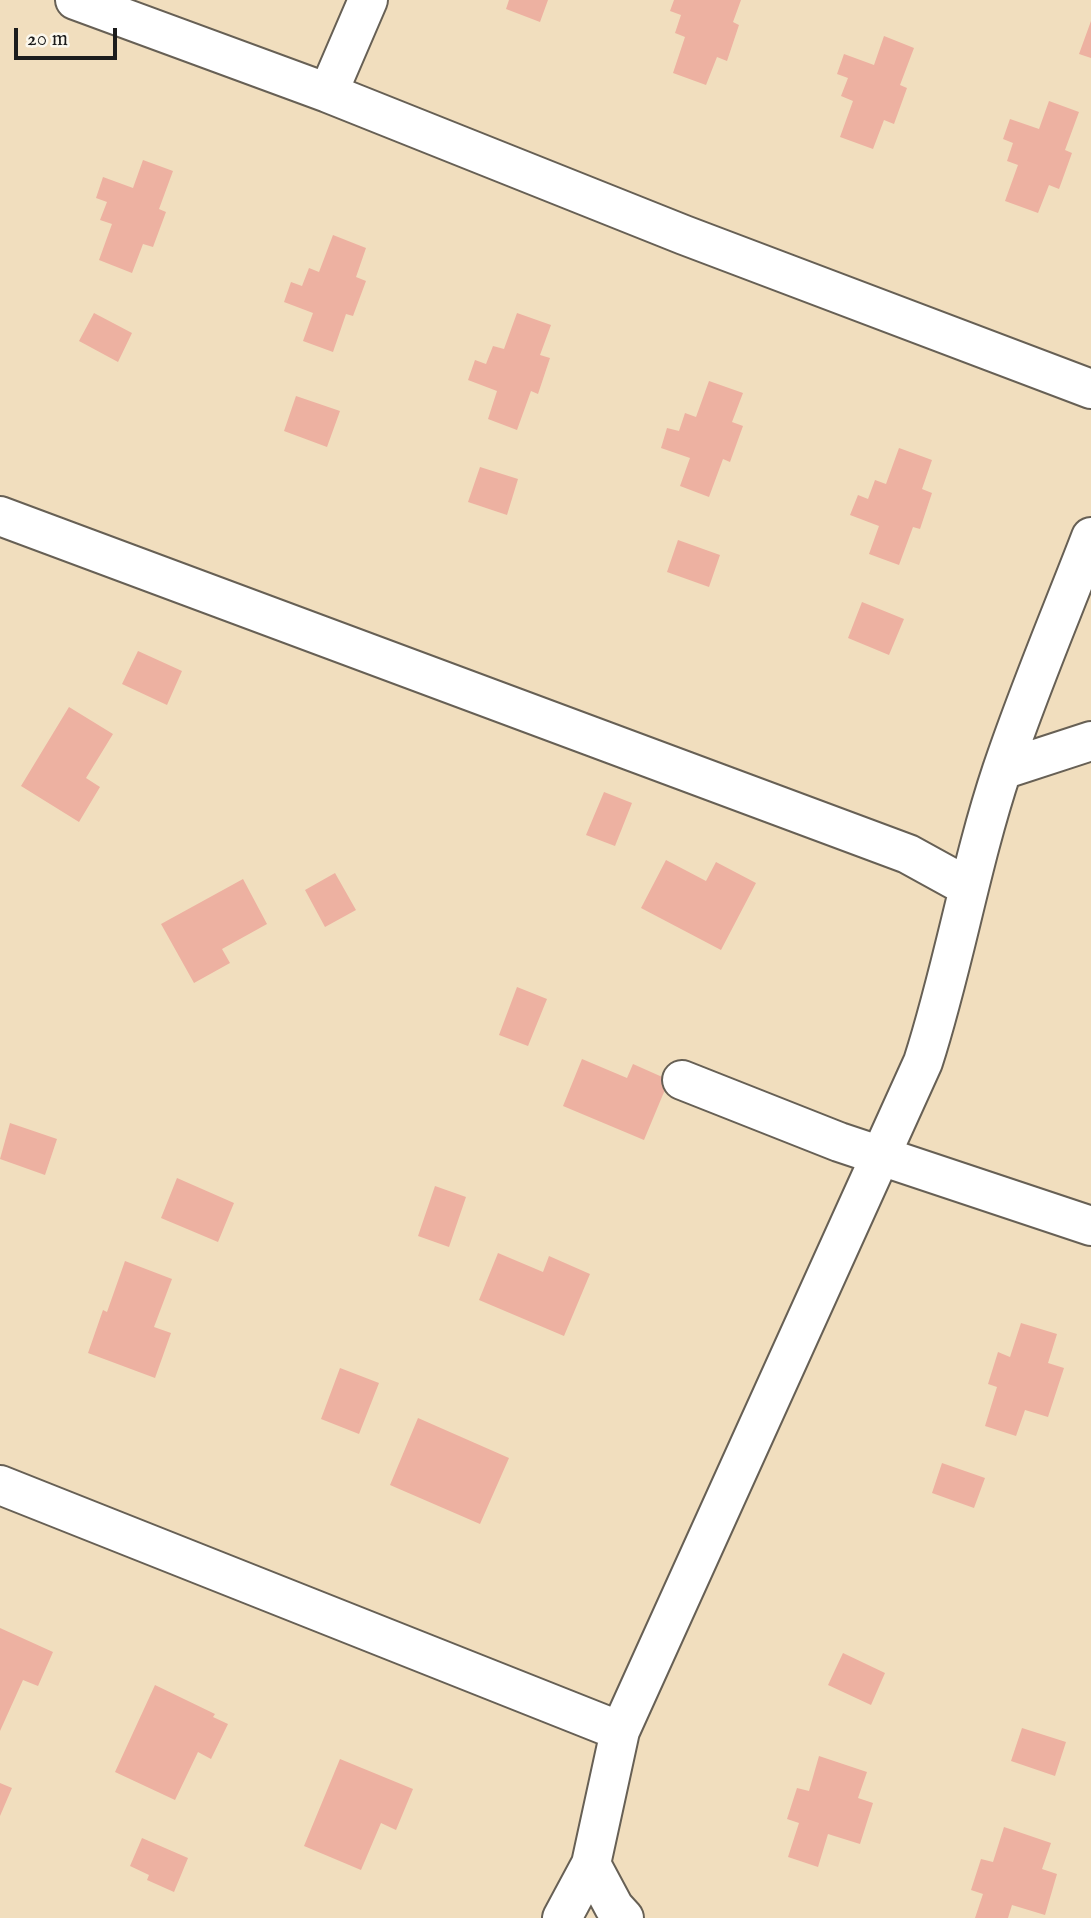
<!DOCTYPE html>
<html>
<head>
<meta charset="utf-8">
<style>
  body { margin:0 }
  #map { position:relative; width:1091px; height:1918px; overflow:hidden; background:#f1debe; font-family:"IM FELL English",serif }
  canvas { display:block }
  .scale { position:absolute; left:14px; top:28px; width:103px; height:32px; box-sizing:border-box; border:4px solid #1c1c1c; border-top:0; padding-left:9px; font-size:21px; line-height:24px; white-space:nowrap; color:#1c1c1c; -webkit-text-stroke:5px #fbf7ec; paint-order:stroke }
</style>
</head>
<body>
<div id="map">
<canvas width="1091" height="1918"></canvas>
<div class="scale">20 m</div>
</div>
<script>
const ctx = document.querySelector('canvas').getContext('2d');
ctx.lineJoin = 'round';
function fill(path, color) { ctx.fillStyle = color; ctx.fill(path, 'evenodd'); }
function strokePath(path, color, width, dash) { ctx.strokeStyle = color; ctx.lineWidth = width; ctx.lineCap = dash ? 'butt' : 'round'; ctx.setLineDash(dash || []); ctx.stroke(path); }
const building = new Path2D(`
  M509,0h39l-8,22 -34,-13z
  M674,0h67l-8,22 6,3 -12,36 -10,-4 -11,28 -33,-12 12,-36 -10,-4 6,-18 -11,-4z
  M1091,21v37l-12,-4z
  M884,36l30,12 -14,37 7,3 -13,36 -10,-4 -11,29 -33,-12 13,-36 -12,-5 7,-18 -11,-4 7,-20 30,11z
  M1049,101l30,11 -14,38 7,3 -13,36 -10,-4 -11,28 -33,-12 13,-36 -11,-4 6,-18 -10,-4 7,-20 29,10z
  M143,160l30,11 -14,38 7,3 -13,35 -10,-3 -11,29 -33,-13 13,-36 -12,-4 7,-18 -11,-4 7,-21 30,11z
  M333,235l33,13 -10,29 10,4 -13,35 -7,-2 -13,38 -30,-11 10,-28 -29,-11 7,-20 11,4 7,-18 10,4z
  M94,313l38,20 -14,29 -39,-21z
  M517,313l34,12 -11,30 10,3 -12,36 -7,-3 -14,39 -29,-11 9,-28 -29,-11 7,-20 11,4 7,-18 11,3z
  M709,381l34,12 -11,29 11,4 -13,36 -7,-3 -14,38 -29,-11 10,-28 -29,-10 6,-20 12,3 6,-18 11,4z
  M296,396l44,15 -13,36 -43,-16z
  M899,448l33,12 -10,29 10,4 -12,36 -7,-2 -14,38 -30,-11 10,-28 -29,-11 8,-20 10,4 7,-19 11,4z
  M480,467l38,12 -11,36 -39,-13z
  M678,540l42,15 -11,32 -42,-15z
  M862,602l42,17 -15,36 -41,-17z
  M138,651l44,20 -15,34 -45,-21z
  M69,707l44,27 -27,44 14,9 -21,35 -58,-36z
  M604,792l28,11 -17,43 -29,-11z
  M666,860l40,21 10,-19 40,21 -35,67 -80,-42z
  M335,873l21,37 -31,17 -20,-37z
  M243,879l24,45 -45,25 8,14 -36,20 -33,-59z
  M517,987l30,12 -19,47 -29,-11z
  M582,1059l45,19 6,-14 36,16 -25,60 -81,-34z
  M10,1123l47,16 -12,36 -45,-16z
  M177,1178l57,25 -16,39 -57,-24z
  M435,1186l31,11 -17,50 -31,-11z
  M498,1253l45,19 6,-16 41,18 -26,62 -85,-36z
  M125,1261l47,18 -18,48 17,6 -16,45 -67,-25 15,-43 4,2z
  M1021,1323l36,11 -9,29 16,5 -16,49 -23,-7 -9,26 -31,-10 12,-39 -9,-3 10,-32 12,5z
  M340,1368l39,15 -20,51 -38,-15z
  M418,1418l91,40 -29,66 -90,-39z
  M942,1463l43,15 -11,30 -42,-15z
  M0,1628l53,24 -15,34 -15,-6 -23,51z
  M843,1653l42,20 -14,32 -43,-20z
  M155,1685l60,29 -2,3 15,7 -17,35 -13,-7 -23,48 -60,-28z
  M1022,1728l44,14 -11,34 -44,-15z
  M819,1756l48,16 -9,26 15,5 -13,41 -32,-10 -10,33 -30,-10 11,-34 -12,-4 10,-31 12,3z
  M340,1759l73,30 -17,41 -15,-7 -20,47 -57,-24z
  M0,1783l12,5 -12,28z
  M1004,1827l47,16 -9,26 15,5 -12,41 -33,-10 -4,13h-33l8,-24 -12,-4 10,-31 12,3z
  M142,1838l46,20 -14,34 -27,-12 2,-5 -19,-9z`);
const minor = new Path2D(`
  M75,0l253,93 356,142 407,154
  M328,93l40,-93
  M0,516l908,338 60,33
  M1002,770l89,-29
  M682,1080l157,62 252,84
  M0,1485l620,246
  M591,1864l23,43 10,11
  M562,1918l29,-54 29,-133 303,-669c31,-96 47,-196 79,-292 26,-78 59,-155 89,-233`);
fill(building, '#edb1a1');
strokePath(minor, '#676055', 42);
strokePath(minor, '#fff', 38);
</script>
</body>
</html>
